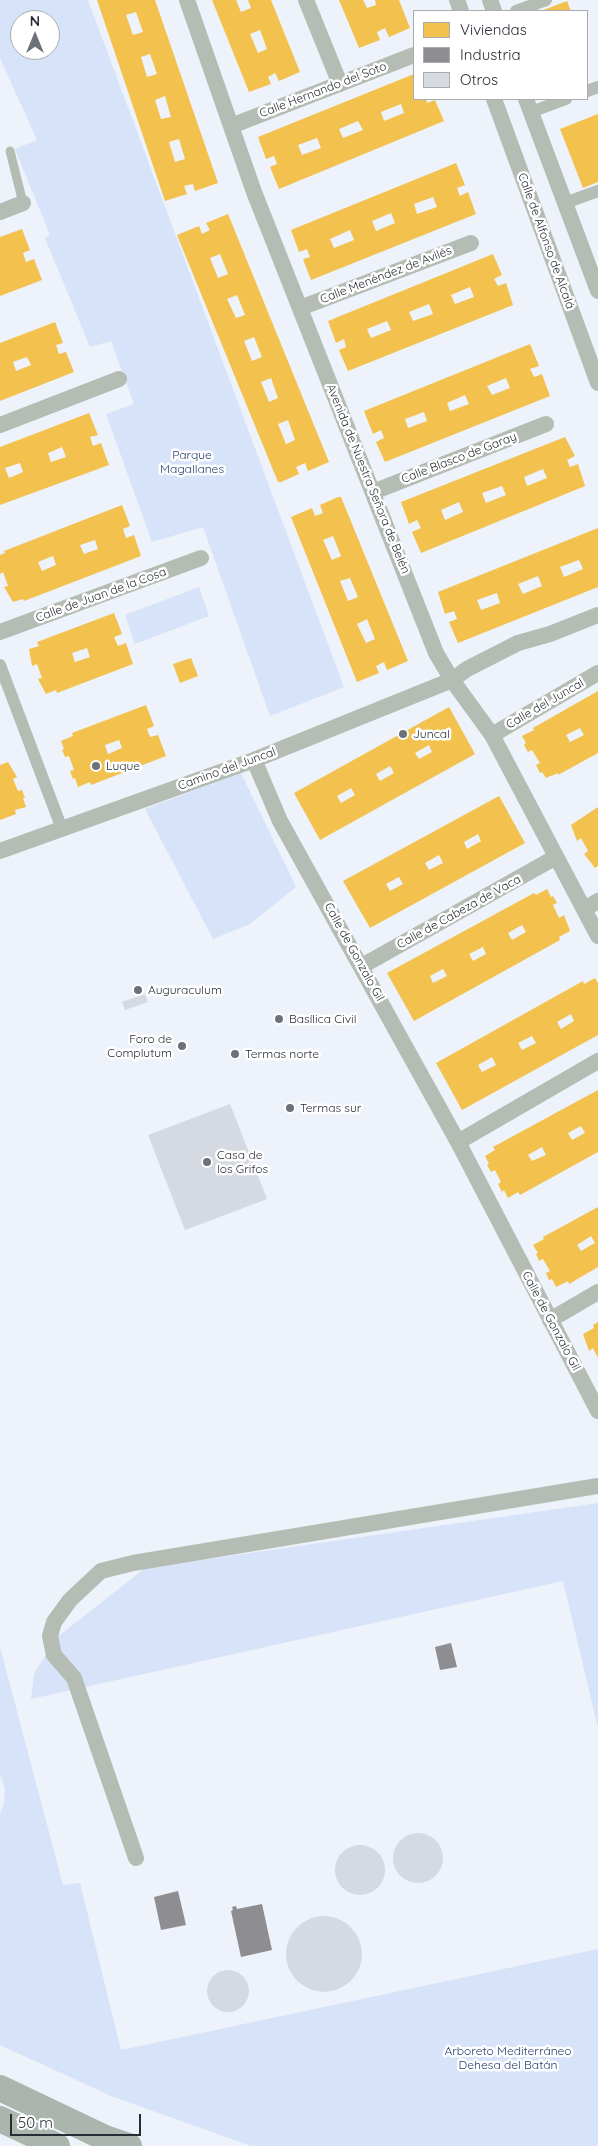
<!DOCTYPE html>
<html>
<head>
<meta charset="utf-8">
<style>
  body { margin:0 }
  #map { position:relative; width:598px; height:2146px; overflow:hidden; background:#eef2fa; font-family:Quicksand,sans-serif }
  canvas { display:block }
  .legend { position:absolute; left:413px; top:10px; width:175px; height:90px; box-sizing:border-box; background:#fff; border:1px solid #a9abae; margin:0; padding:6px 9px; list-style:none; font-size:15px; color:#282c35 }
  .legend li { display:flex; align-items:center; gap:10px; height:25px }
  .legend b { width:25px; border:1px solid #a9abae }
  .north { position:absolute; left:10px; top:10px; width:50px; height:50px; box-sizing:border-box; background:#fff; border:1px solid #a9abae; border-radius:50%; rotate:0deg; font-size:14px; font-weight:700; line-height:20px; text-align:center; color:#282c35 }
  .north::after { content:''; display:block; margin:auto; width:18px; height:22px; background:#6d717a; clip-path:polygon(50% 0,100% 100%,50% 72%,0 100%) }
  .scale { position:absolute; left:10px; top:2114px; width:131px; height:22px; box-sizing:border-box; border:2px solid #282c35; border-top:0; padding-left:6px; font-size:15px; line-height:18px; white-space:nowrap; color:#282c35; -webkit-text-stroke:4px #fff; paint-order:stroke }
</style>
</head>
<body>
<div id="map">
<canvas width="598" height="2146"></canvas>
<ul class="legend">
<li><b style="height:14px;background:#f2c14e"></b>Viviendas</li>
<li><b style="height:14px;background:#8d8d92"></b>Industria</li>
<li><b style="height:14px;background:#d5d9e1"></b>Otros</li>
</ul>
<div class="north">N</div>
<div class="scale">50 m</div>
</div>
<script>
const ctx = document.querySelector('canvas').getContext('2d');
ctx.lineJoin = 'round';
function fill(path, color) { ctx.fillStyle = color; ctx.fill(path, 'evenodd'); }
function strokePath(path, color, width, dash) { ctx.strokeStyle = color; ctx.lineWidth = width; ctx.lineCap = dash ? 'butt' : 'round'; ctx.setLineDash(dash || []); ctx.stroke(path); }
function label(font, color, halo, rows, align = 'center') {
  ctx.font = font + ' Quicksand,sans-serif'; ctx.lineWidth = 5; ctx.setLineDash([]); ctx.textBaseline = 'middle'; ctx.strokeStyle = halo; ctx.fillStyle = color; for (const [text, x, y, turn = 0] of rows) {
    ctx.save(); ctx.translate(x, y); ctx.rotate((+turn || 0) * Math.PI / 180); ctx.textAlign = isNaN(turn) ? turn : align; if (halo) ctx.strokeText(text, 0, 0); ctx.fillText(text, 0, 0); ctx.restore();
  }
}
const green = new Path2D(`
  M0,0h88l256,687 -74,29 -67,-189 -51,15 -46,-128 28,-10 -23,-63 -21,6 -45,-109 5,-3 -35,-86 22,-9 -37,-82zM20,20h30v30h-30z
  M199,587l10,29 -74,28 -10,-29z
  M241,773l55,114 -46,37 -37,15 -68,-130z
  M598,1503v225l-35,-147 -532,118 3,-25 21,-35 90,-71z
  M0,1647l63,238 17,-2 41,167 477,-101v197h-347l-140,-50 -111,-51v-232c6,-11 7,-26 0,-37z`);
const homes = new Path2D(`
  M97,0h58l63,183 -23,8 -2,-7 -9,2 3,8 -22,7zM136,12l7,20 -10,3 -7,-20zM150,54l7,20 -10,3 -6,-20zM165,96l6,21 -10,2 -6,-19zM179,139l6,20 -10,3 -6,-20z
  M212,0h24l5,12 10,-4 -3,-8h23l29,72 -21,9 -4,-8 -7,4 3,7 -22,8zM260,30l7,19 -9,4 -8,-19z
  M339,0h24l4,8 9,-3 -1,-5h24l11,28 -21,9 -4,-9 -8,4 3,8 -21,8z
  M567,1l4,10h-30z
  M414,74v25h12l1,4 8,-3 9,21 -165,68 -9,-22 7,-3 -3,-8 -8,3 -8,-22zM401,104l3,9 -20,8 -3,-9zM358,121l5,9 -20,8 -4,-9zM317,138l4,10 -19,7 -4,-10z
  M598,114v68l-15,6 -23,-59z
  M456,163l9,22 -8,3 3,8 8,-4 8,22 -165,66 -8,-21 7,-2 -3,-8 -8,3 -8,-22zM433,197l4,10 -20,7 -3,-10zM391,213l4,10 -19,8 -4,-10zM350,230l4,10 -20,8 -4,-9z
  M228,214l101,248 -21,9 -3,-8 -9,4 3,7 -18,8h-3l-101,-247 22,-9 3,8 8,-4 -4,-7zM220,254l8,20 -10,4 -8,-20zM237,295l8,20 -9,3 -9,-19zM254,337l8,20 -10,4 -8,-20zM271,378l7,20 -9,4 -8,-20zM288,420l7,20 -9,4 -8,-20z
  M22,229l8,21 -7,3 3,9 8,-3 8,21 -42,16v-59z
  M493,254l9,21 -8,4 4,7 8,-3 7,22 -165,66 -9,-21 7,-3 -2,-8 -8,4 -8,-22zM470,287l4,10 -19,7 -4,-9zM429,304l4,10 -20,7 -4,-9zM387,321l4,9 -20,8 -4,-9z
  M55,322l8,21 -7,2 3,9 7,-2 8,20 -74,29v-58zM27,357l4,8 -15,6 -3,-9z
  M530,344l9,22 -9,3 4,8 8,-3 8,22 -165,66 -9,-20 8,-4 -3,-8 -8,4 -9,-23zM506,378l4,10 -18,7 -5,-9zM465,395l4,9 -19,7 -3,-8zM424,412l3,9 -19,7 -3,-9z
  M89,413l9,22 -8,2 3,9 8,-3 8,22 -109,40v-58zM62,447l4,10 -15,5 -3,-9zM20,463l3,9 -14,6 -4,-10z
  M565,437l10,19 -8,4 3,7 8,-3 7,22 -164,67 -9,-21 9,-4 -4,-8 -8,4 -8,-22zM543,469l4,9 -20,8 -3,-9zM502,486l4,9 -20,8 -4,-10zM459,502l4,10 -18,8 -4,-10z
  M338,497h3l67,164 -21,9 -3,-8 -8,4 3,7 -22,9 -66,-165 21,-9 3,8 8,-3 -3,-8zM333,536l8,20 -9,4 -9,-20zM350,578l8,19 -10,4 -8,-20zM367,619l8,20 -9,4 -9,-19z
  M122,505l8,21 -7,3 3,9 8,-3 7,21 -117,45 -1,-2 -10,3 -9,-15 4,-1 -5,-14 -3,2v-19l5,-2 -1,-2zM95,540l3,9 -14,5 -4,-9zM53,556l3,9 -14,6 -4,-9z
  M598,528v59l-140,56 -9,-21 8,-3 -3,-8 -9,3 -7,-22zM579,560l4,9 -19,8 -4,-10zM538,576l4,10 -19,8 -5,-10zM497,593l3,10 -19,7 -4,-10z
  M114,613l8,21 -8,3 4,9 8,-3 7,21 -76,29 -1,-3 -10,4 -8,-15 4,-1 -5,-14 -5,2 -3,-17 10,-3 -2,-4zM87,648l3,9 -15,5 -3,-9z
  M191,658l7,18 -18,7 -7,-19z
  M598,691v62l-40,22v-2l-12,5 -4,-6 -2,1 -4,-8 4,-2 -8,-13 -4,2 -4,-7 2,-2 -4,-7 12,-6 -1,-2zM580,728l4,7 -14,7 -4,-7z
  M146,705l8,21 -7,3 3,8 8,-2 8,21 -75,29 -1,-3 -12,5 -3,-9 -2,1 -3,-8 4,-1 -5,-14 -4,1 -3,-7 2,-1 -3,-8 12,-5 -1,-3zM119,740l3,8 -14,6 -3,-9z
  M449,707l26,47 -155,86 -26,-47zM429,745l3,7 -13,7 -4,-6zM390,766l4,7 -14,8 -4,-7zM351,788l4,7 -14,8 -4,-7z
  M8,762l9,15 -4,2 5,12 4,-1 3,8h-2l3,9 -11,3 1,4 -16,6v-55z
  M499,796l26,47 -155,85 -27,-47zM478,834l3,7 -14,8 -3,-7zM439,855l4,8 -14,7 -4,-7zM399,877l4,7 -13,7 -4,-7z
  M598,807v59l-3,2 -11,-14 4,-3 -7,-13 -4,3 -6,-16z
  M547,889l4,8 2,-1 4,7 -4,2 6,13 5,-3 6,16 -11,6 1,3 -146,81 -27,-48 147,-80 2,2zM522,925l4,7 -14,8 -4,-7zM483,947l3,7 -13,7 -4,-7zM443,969l4,7 -14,7 -3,-7z
  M595,978l3,5v52l-136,75 -26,-47 147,-82 1,3zM571,1014l3,7 -13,8 -4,-7zM532,1036l4,7 -14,7 -4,-7zM492,1057l4,8 -14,7 -4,-7z
  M598,1090v62l-78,43 -2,-3 -10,6 -4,-8 -2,2 -4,-8 3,-2 -6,-12 -4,2 -4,-7 2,-1 -4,-8 10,-6 -2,-3zM581,1126l4,7 -13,7 -4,-7zM542,1147l4,8 -14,6 -4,-6z
  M598,1207v60l-29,17 -1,-3 -12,6 -4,-8 -3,1 -3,-7 4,-2 -7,-12 -4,2 -3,-7 2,-1 -5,-8 11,-6 -1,-2zM591,1236l4,7 -14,8 -4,-6z
  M598,1322v36l-5,-10 -4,3 -6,-17 11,-6 -1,-3z`);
const industry = new Path2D(`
  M451,1643l6,24 -17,3 -5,-23z
  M178,1891l8,34 -25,5 -7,-33z
  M262,1904l10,46 -31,7 -10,-46 2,-1 -1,-3 4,-1 1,3z`);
const building = new Path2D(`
  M145,994l3,8 -23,8 -3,-8z
  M230,1104l37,95 -82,31 -37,-95z
  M393 1858a25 25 0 1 1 50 0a25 25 0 1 1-50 0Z
  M335 1870a25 25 0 1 1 50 0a25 25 0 1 1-50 0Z
  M286 1954a38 38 0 1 1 76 0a38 38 0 1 1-76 0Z
  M207 1991a21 21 0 1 1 42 0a21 21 0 1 1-42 0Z`);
const service = new Path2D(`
  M10,151l13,52`);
const pedestrian = new Path2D(`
  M516,11l30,-11
  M587,91l11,-4
  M531,112l35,-13
  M565,203l33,-12
  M0,665l62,164`);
const minor = new Path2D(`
  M187,0l67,192 182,461 16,27 40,55 106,201
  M306,0l34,84
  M457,0l4,11
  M490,0l4,11
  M494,99l104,284
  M526,99l72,192
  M231,126l183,-71
  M0,212l23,-9
  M300,308l171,-65
  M0,425l119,-46
  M373,492l173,-68
  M0,632l201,-74
  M492,735l106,-62
  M254,760l26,61 178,321 140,269
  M0,851l254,-91 198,-80 15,-11 51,-26 32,-9 48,-19
  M584,909l14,-8
  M362,966l194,-109
  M458,1142l140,-81
  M550,1320l48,-28
  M136,1858l-62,-180 -20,-23 -4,-19 4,-14 16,-22 31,-29 32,-8 465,-77`);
const primary = new Path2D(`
  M0,2088l105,50 24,8
  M0,2119l57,27`);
const markers = [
  [403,734,5,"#6d717a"],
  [96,766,5,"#6d717a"],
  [138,990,5,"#6d717a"],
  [279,1019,5,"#6d717a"],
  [182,1046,5,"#6d717a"],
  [235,1054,5,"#6d717a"],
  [290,1108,5,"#6d717a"],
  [207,1162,5,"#6d717a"]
];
const streetNames = [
  ["Calle Hernando del Soto",323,90,-21],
  ["Calle de Alfonso de Alcalá",546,241,70],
  ["Calle Menéndez de Avilés",386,275,-21],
  ["Calle Blasco de Garay",459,458,-21],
  ["Avenida de Nuestra Señora de Belén",368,479,68],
  ["Calle de Juan de la Cosa",101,595,-20],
  ["Calle del Juncal",545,704,-30],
  ["Camino del Juncal",227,769,-20],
  ["Calle de Cabeza de Vaca",459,912,-29],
  ["Calle de Gonzalo Gil",354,952,61],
  ["Calle de Gonzalo Gil",551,1321,62]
];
const parkNames = [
  ["Parque",192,455],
  ["Magallanes",192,469],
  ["Arboreto Mediterráneo",508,2051],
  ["Dehesa del Batán",508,2065]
];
const poiNames = [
  ["Juncal",413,734],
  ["Luque",106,766],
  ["Auguraculum",148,990],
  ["Basílica Civil",289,1019],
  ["Foro de",172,1039,"right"],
  ["Complutum",172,1053,"right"],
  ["Termas norte",245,1054],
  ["Termas sur",300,1108],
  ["Casa de",217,1155],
  ["los Grifos",217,1169]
];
fill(green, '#d7e3f9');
fill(homes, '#f2c14e');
fill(industry, '#8d8d92');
fill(building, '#d5d9e1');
strokePath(service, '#b4bcb3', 9);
strokePath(pedestrian, '#b4bcb3', 12);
strokePath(minor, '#b4bcb3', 16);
strokePath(primary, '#abb5ad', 26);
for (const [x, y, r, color] of markers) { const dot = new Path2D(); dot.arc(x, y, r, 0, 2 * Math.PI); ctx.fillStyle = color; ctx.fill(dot); strokePath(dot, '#fff', 2); }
label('12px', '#282c35', '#fff', streetNames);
label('12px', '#263c6b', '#fff', parkNames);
label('12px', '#282c35', '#fff', poiNames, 'left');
</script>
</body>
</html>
